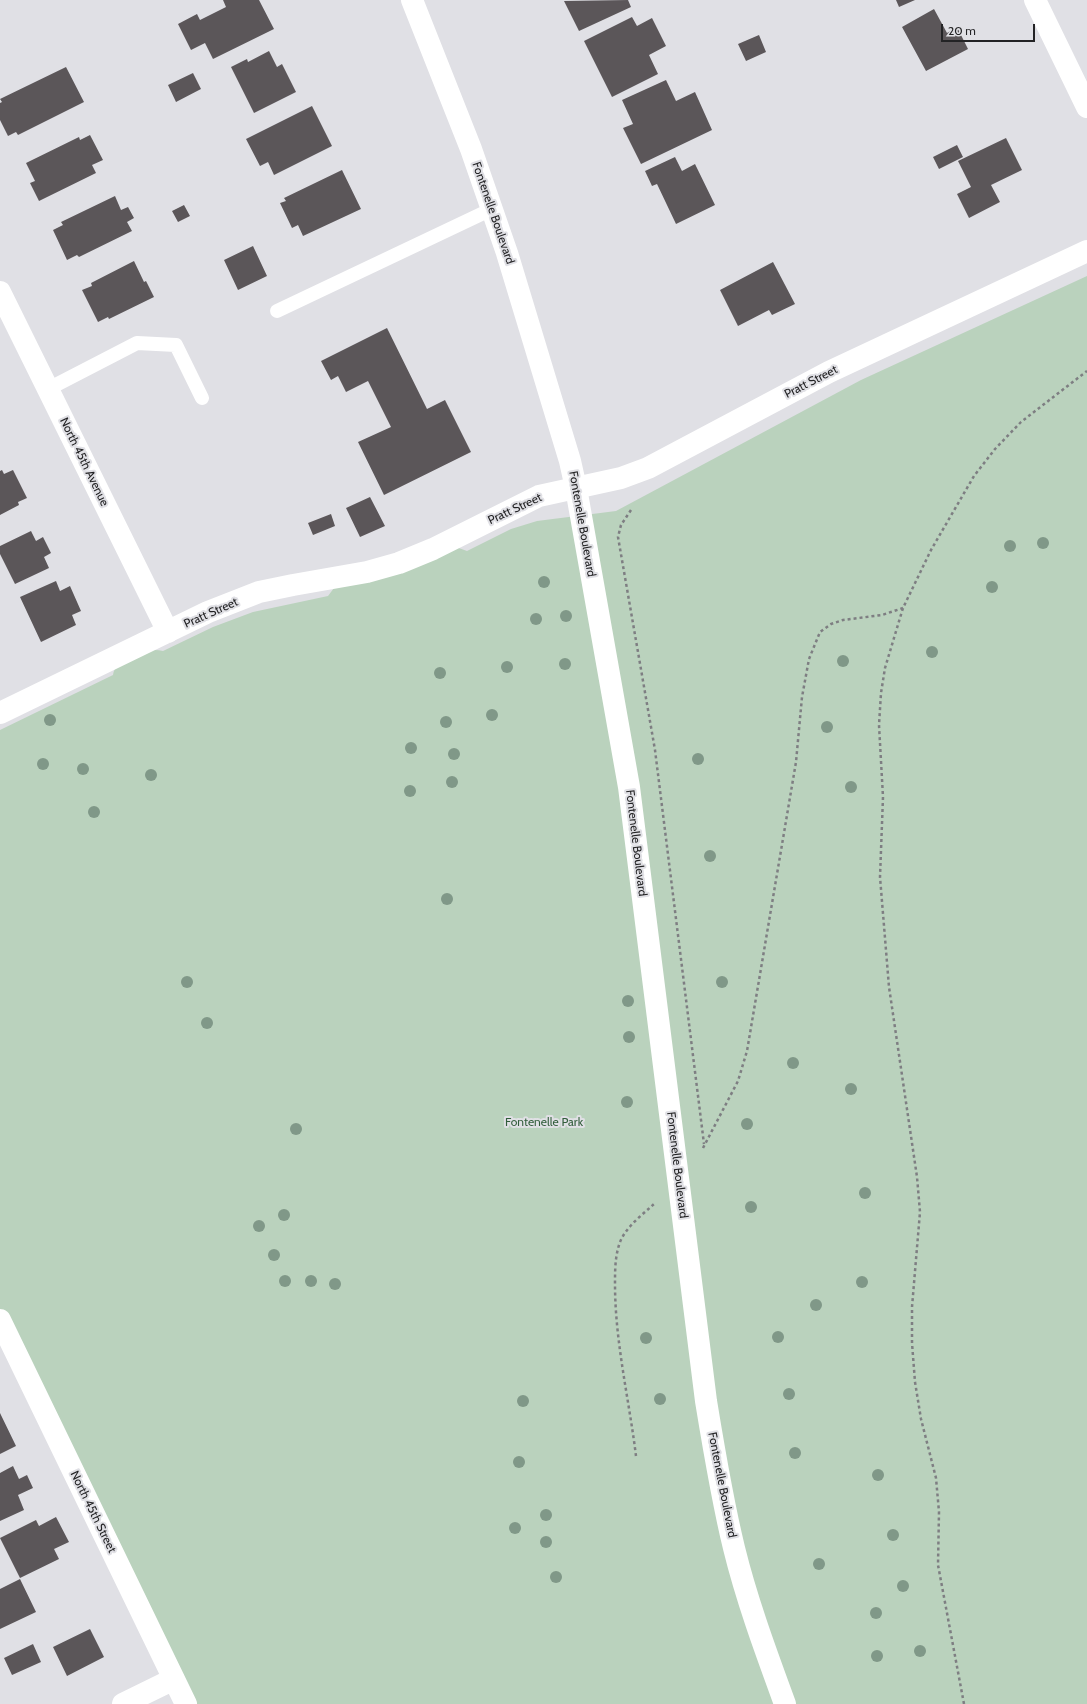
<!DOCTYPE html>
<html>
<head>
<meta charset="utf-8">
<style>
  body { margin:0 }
  #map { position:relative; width:1087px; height:1704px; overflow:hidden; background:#e0e0e5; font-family:Cabin,sans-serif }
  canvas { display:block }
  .scale { position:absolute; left:941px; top:24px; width:94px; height:18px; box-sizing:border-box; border:2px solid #232325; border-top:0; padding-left:5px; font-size:12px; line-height:14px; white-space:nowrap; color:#232325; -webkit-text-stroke:3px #e0e0e5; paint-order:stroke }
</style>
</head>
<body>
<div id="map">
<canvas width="1087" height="1704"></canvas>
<div class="scale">20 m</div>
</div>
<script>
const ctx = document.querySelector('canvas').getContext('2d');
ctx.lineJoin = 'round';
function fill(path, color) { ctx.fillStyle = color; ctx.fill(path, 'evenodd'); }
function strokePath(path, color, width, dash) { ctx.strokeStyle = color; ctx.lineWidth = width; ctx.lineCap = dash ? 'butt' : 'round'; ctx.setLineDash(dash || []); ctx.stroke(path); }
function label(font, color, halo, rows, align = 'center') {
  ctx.font = font + ' Cabin,sans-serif'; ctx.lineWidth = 4; ctx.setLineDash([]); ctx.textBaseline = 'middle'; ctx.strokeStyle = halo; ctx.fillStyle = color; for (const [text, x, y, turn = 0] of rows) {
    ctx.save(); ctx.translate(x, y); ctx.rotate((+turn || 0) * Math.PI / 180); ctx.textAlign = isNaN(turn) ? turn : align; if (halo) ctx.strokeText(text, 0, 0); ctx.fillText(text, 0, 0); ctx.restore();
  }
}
const green = new Path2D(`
  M1087,276v1428h-892l-195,-389v-585l113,-55c3,-19 34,-28 50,-24l50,-24 40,-15 75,-16 6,-8 122,-41 11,4 44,-22 26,-8 79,-10 245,-131z`);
const building = new Path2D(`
  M223,0h36l15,29 -61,30 -8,-16 -14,7 -13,-26 19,-10 3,6 26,-13z
  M628,0l3,7 -52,24 -15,-30z
  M896,0h19l-16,7z
  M934,9l13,24 10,-6 11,22 -42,22 -24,-44z
  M632,17l5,9 15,-8 14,28 -17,9 9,19 -46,23 -28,-56z
  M759,35l7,17 -20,9 -8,-17z
  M269,51l8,16 5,-3 14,28 -42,21 -23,-46 16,-8 1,3z
  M66,67l18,35 -66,33 -2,-3 -8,4 -8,-16v-17l2,-1 -2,-3z
  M193,73l8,16 -25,13 -8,-17z
  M666,80l10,21 19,-9 17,38 -71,34 -18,-36 10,-4 -11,-24z
  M312,106l20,40 -58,29 -6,-13 -8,4 -14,-27z
  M90,135l13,25 -11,5 4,8 -57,28 -9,-18 5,-2 -9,-18 53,-26 1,3z
  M1006,138l16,32 -31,15 9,17 -31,16 -12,-24 14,-7 -13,-26z
  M957,145l6,12 -24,12 -6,-12z
  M675,157l7,14 13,-7 20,41 -39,19 -19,-40 -5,2 -7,-15z
  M342,170l19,39 -58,27 -5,-11 -6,3 -12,-25 6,-2 -2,-3z
  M115,196l6,14 7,-3 6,11 -7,4 5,9 -53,26 -2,-2 -10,5 -14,-30 10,-5 -2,-3z
  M184,205l6,11 -12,6 -6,-11z
  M253,246l14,30 -29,14 -14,-30z
  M134,261l10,21 2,-1 8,16 -45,22 -1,-2 -10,5 -16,-32 10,-4 -1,-3z
  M773,262l22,42 -23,11 -3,-5 -31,16 -18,-36z
  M387,328l40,81 18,-9 26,52 -87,43 -26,-53 33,-15 -23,-46 -22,11 -8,-16 -7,4 -10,-19z
  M2,470l2,4 9,-4 14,28 -9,4 1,3 -19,10v-44z
  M370,497l15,29 -25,11 -14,-29z
  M331,514l4,12 -22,9 -5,-12z
  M31,531l5,10 7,-4 8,16 -7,4 5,11 -34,16 -15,-30v-8z
  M56,581l4,10 10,-5 11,25 -9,4 4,10 -35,17 -21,-45z
  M0,1413l16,33 -16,8z
  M13,1466l6,13 8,-4 6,13 -15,7 6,15 -24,11v-48z
  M56,1517l13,25 -15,7 5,10 -39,19 -20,-40 36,-18 3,6z
  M20,1579l16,33 -36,17v-40z
  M90,1629l14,28 -37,19 -14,-29z
  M33,1644l8,18 -29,13 -8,-17z`);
const path = new Path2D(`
  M631,510l-10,15 -3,12 37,213 49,394
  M703,1148l35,-67 9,-30 49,-289 6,-65 7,-38 11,-27 11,-8 12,-4 39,-5 21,-7
  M636,1456c-7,-57 -21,-114 -21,-172 0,-14 0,-28 5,-42 6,-15 22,-27 34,-38
  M964,1704l-26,-139 1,-53 -3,-34 -15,-59 -6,-37 -3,-39v-36l8,-95 -3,-35 -28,-190 -9,-110 3,-80 -4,-72 2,-32 4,-25 18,-60 28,-58 43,-74 21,-27 26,-27 66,-51`);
const lane = new Path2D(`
  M277,311l215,-102
  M48,389l89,-46 39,2 26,53`);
const street = new Path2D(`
  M1035,0l52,107
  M0,292l168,340
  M0,713l208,-101 51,-20 34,-7 74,-13 32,-9 34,-14 106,-53 82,-18 27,-10 181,-96 258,-121
  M0,1320l186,384
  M123,1704l51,-25`);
const secondary = new Path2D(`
  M412,0l59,149 36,104 63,208 6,27 53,299 77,614c8,49 16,98 28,147 13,53 32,104 51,156`);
const trees = [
  [1043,543],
  [1010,546],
  [544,582],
  [992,587],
  [566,616],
  [536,619],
  [932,652],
  [843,661],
  [565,664],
  [507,667],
  [440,673],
  [492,715],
  [50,720],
  [446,722],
  [827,727],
  [411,748],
  [454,754],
  [698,759],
  [43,764],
  [83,769],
  [151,775],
  [452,782],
  [851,787],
  [410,791],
  [94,812],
  [710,856],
  [447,899],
  [187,982],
  [722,982],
  [628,1001],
  [207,1023],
  [629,1037],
  [793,1063],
  [851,1089],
  [627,1102],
  [747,1124],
  [296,1129],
  [865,1193],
  [751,1207],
  [284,1215],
  [259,1226],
  [274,1255],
  [285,1281],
  [311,1281],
  [862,1282],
  [335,1284],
  [816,1305],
  [778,1337],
  [646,1338],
  [789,1394],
  [660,1399],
  [523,1401],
  [795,1453],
  [519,1462],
  [878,1475],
  [546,1515],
  [515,1528],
  [893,1535],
  [546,1542],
  [819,1564],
  [556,1577],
  [903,1586],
  [876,1613],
  [920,1651],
  [877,1656]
];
const streetNames = [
  ["Fontenelle Boulevard",493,213,71],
  ["Pratt Street",811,382,-27],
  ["North 45th Avenue",84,462,64],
  ["Pratt Street",515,509,-25],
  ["Fontenelle Boulevard",582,524,80],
  ["Pratt Street",211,613,-24],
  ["Fontenelle Boulevard",636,843,83],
  ["Fontenelle Boulevard",677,1165,83],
  ["Fontenelle Boulevard",722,1485,79],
  ["North 45th Street",93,1512,64]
];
const parkNames = [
  ["Fontenelle Park",544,1122]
];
fill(green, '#bad2bd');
fill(building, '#5b5659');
strokePath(path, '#7e7e82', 2.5, [3, 3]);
strokePath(lane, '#fff', 14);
strokePath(street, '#fff', 22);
strokePath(secondary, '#fff', 22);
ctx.fillStyle = '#809888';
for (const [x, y] of trees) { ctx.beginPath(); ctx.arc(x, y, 6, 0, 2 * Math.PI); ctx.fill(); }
label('12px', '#232325', '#e0e0e5', streetNames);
label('12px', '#315d3b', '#e0e0e5', parkNames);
</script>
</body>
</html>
